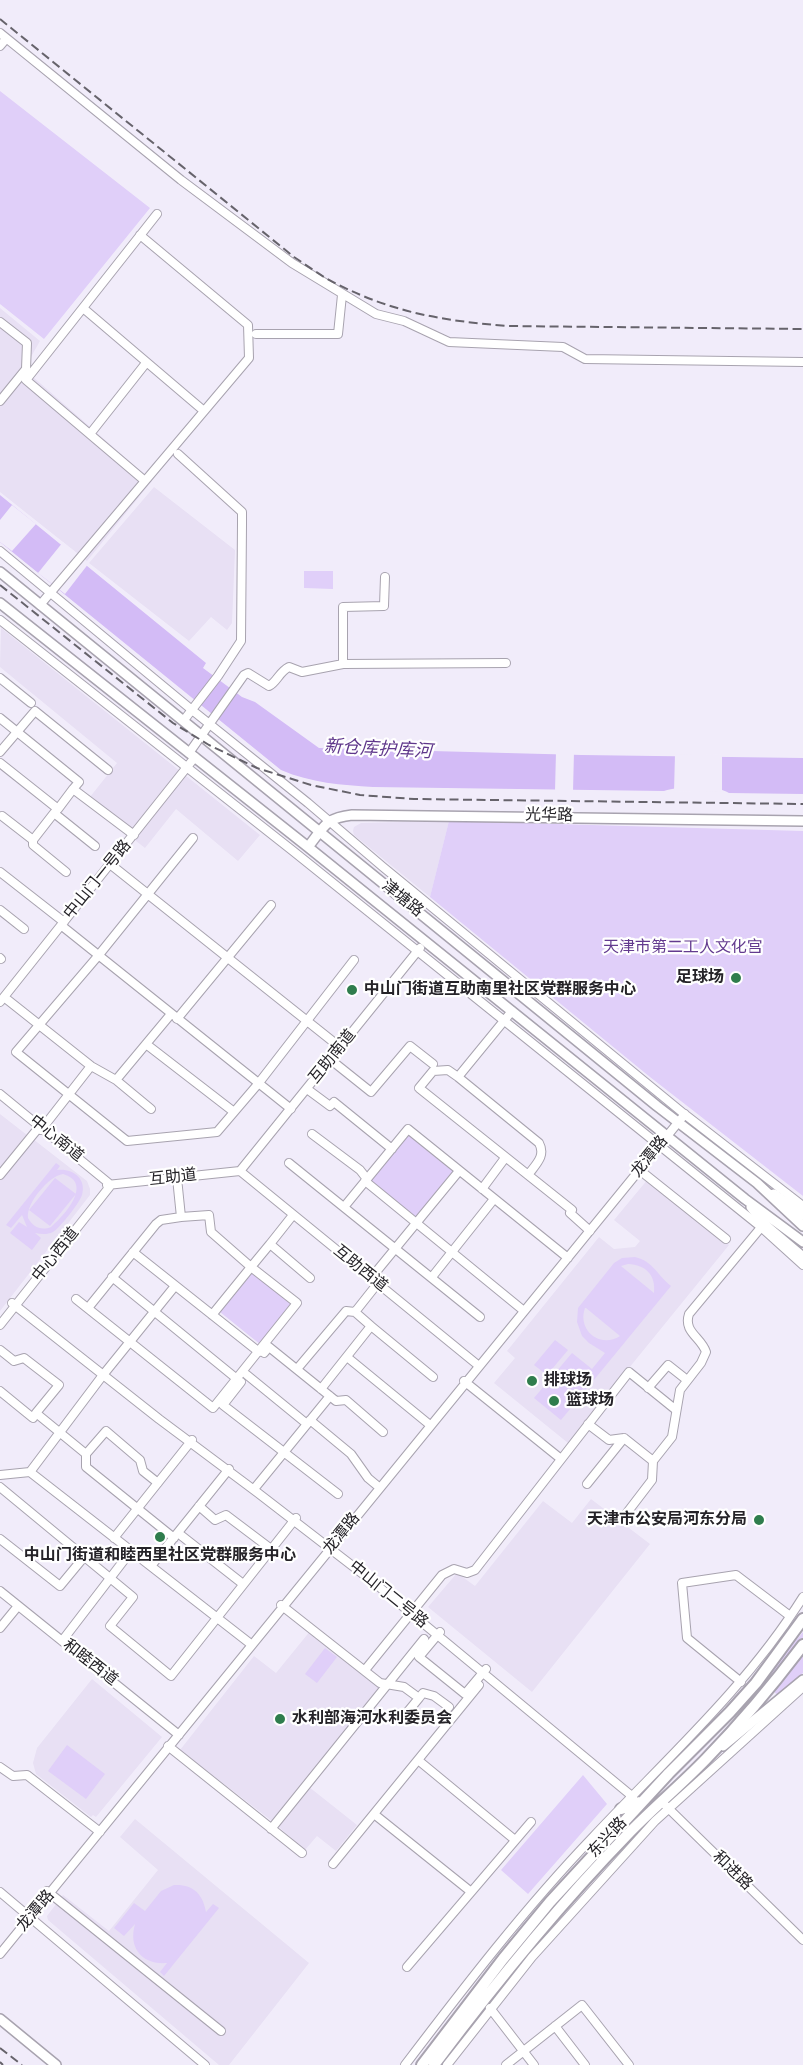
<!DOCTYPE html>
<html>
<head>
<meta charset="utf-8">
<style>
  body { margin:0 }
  canvas { display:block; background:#f1ecfa }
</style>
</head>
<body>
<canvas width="803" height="2065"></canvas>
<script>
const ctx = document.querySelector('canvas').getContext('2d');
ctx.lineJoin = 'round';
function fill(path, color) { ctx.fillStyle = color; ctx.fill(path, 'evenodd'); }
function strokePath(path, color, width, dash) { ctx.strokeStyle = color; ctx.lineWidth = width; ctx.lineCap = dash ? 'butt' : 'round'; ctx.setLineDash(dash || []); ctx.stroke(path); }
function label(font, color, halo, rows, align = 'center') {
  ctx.font = font + ' "Titillium Web","Noto Sans SC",sans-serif'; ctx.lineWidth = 4.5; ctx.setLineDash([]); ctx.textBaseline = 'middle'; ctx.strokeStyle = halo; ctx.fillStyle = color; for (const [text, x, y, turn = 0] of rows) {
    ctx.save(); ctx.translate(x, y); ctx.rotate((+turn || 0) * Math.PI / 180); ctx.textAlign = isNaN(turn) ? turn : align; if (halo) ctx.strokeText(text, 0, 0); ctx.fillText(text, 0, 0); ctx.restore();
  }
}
const built = new Path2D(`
  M0,308l40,33 -16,28 128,112 -65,80 -87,-69z
  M154,487l81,63 -3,73 -5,7 -16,-13 -22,24 -100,-78z
  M1,628l259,207 -22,26 -62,-52 -31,39 -59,-46 31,-39 -117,-96z
  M449,821l-19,76 -76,-62 -1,-4 1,-4 7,-4z
  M0,1114l27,21 -27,35z
  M33,1139l54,42 3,8v6l-90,116v-132z
  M648,1179l81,66 -161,198 -74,-60 21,-25 -8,-7 92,-114 15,12 21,-2 5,-6 -26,-21z
  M591,1499l59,45 -118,148 -104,-85 29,-34 18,13 68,-85 29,22z
  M311,1630l71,57 -78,96 53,42 -21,26 -19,-15 -12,14 -33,-29 -92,-71 74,-94 22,17z
  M92,1679l70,58 -66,80 -3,-2 -2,2 -55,-43 -3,-11 4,-15z
  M135,1819l174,144 -80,102h-10l-171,-145 -1,-4 16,-21 46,36 49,-61 -38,-33z`);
const green = new Path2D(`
  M0,91l150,117 -106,131 -44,-35z
  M304,571h29v18l-29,-1z
  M449,821l354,10v365l-153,-119 -220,-180z
  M408,1134l46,37 -39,49 -46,-38z
  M56,1163l4,3 -3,4c15,-2 30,8 25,25 -2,7 -22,33 -29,37 -6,3 -12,2 -18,1l6,5 -9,12 -22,-17 9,-11 8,5 -5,-12 -11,13 -5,-3zM63,1174c31,9 1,42 -12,53 -10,4 -18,0 -23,-9 -2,-15 21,-42 35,-44z
  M55,1178l21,16 -26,32 -21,-16z
  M635,1257c18,4 23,19 36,29l-110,134 -27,-22 38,-45 20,16 13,-16 -16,-10 -7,-7 -5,-14 1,-14 36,-45 8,-5zM628,1264c18,1 28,11 26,29l-33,-27zM585,1308h1l34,28c-20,13 -43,-6 -35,-28z
  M253,1272l40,34 -32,39 -41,-33z
  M555,1340l13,10 -21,25 -13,-10z
  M803,1632v41l-25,22 -17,-13z
  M325,1648l12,9 -20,26 -12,-9z
  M67,1745l38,29 -19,25 -38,-28z
  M583,1775l24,29 -79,90 -27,-24z
  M174,1885c19,-1 29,9 32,27l7,-8 6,4 -55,68 -4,-4 7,-9c-25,2 -39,-15 -32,-39l-11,12 -10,-8 20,-25 11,8 16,-20z`);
const water = new Path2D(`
  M0,495l206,168 -3,5 39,29 13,5 64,46 263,7 221,3v36l-74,-1c-14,-9 -49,-7 -65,-2l-291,-4c-31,-2 -62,-4 -92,-17l-281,-228z`);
const pier = new Path2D(`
  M12,505l24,19 -24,27 -12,-9v-22z
  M63,542l26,21 -24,31 -27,-21z
  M556,752h18l-1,39h-18z
  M675,754l47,1v37l-48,-1z`);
const minor = new Path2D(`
  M0,33l181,147 111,83 84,51 28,7 45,21 114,5 22,12 218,3
  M0,46l6,-7
  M140,235l108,90 1,33 -104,123
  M83,308l121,103
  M0,322l27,21 -1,26 -26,32
  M256,334h82l4,-39
  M90,434l56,-71
  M178,454l64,58v12l-1,117 -23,35 -34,44
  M0,551l192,159 116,93 75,64 300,246 120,93
  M40,605l105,-124 -119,-101 131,-166
  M0,620l293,231 468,376 42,38
  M343,664v-57l41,-1 1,-29
  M0,678l31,25
  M0,718l79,64 -6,7 61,46
  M0,752l35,-41 73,59
  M189,753l55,-78 4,-2 21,13c8,-4 10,-14 20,-19l13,5 41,-8 163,-1
  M0,763l58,46 -4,4 41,33
  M58,809l15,-20
  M2,816l31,24 21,-27
  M193,838l-95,118 -82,96 111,89 90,-9 41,-48 96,-124
  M33,840v5l33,27
  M110,864l231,184
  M0,872l64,50
  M0,910l24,19
  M62,926l229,183
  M0,958l1,1
  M4,997l87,69 25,14 35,29
  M0,1002l195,-245
  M177,1019l94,-114
  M146,1044l88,68
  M331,1060l40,32 39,-46 23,18
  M458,1077l54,-66
  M116,1080l55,-66
  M307,1089l23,17 4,-4 58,47
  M0,1094l111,91
  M41,1130l50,-64
  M312,1134l48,36 7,9
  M289,1163l191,154
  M637,1168l89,71
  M240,1171l239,195
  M240,1171l180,-223
  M0,1175l40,-49
  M528,1175c8,-11 18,-19 11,-32l-81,-66 -10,-7 -15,1 -14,17 153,122 -2,3 20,18
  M177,1178l4,39 28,-2 2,17 40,35 19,-23 40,34
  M365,1181l159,130
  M107,1185l133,-14
  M482,1189l23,-31
  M344,1207l64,-78 160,129
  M270,1244l23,-29
  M133,1252l126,100
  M112,1277l125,102
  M432,1277l62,-78
  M371,1278l88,-107
  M175,1286l-72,89 -73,97 222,173
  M76,1299l137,109 84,-105 -46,-36 -39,48
  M12,1303l147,116 99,74 114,88 261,216 1,10
  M88,1308l68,-84 5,-4 20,-3
  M355,1312l23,-29
  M0,1325l111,-140
  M0,1350l14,11 10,-3 35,27 -23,28
  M264,1353l5,-6 67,54 10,-1 37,32
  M347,1357l83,68
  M297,1369l49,-58 9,1 16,14
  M247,1375l60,49
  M464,1381l97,78
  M241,1382l-18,23 115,89
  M648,1388l20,-23 19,15
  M321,1389l50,-63 62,51
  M0,1391l33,27 3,-5 50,41
  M310,1420l41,34 17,24 12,10
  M588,1424l21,16 15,-2
  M0,1475l30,-3
  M158,1483l-15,-12 -3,-11 -34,-29 -20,23v13l88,71
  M587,1484l37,-46 29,23
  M0,1487l133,110 -23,29 61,50 125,-158
  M254,1489l76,-93
  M199,1506l16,14 11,-5 45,34
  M626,1514l26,-34 1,-19 19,-24 8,-47 21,-27 5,-11c-5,-15 -23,-20 -17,-38l74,-89
  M178,1533l65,51
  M114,1538l78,-98
  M0,1539l60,47 24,-29
  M151,1566l78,-97
  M0,1591l179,144
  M281,1605l99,78 24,4 15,11 -14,17
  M0,1628l18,-22
  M440,1632l-21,25 46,37 21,-25
  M62,1641l69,-90
  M365,1670l77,-95 12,-6 13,4 8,-3 154,-198 47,38
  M741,1682l-54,-44 -5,-55 54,-8 54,41
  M419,1698l4,-5 11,3 15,11
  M168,1746l134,107
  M418,1760l97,80
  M0,1767l13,9 14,-1 73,57
  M665,1805l138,135
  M374,1814l96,77
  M271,1829l153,-190
  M333,1864l146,-179
  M47,1891l174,140
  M0,1892l205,173
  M0,1954l685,-840
  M407,1967l124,-145
  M490,2008l44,57
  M555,2026l30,39
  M405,2065c60,-79 120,-157 188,-228 73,-78 153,-149 210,-240
  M447,2065l85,-108 123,-136 148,-134
  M506,2065l76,-60 47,60`);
const major = new Path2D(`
  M0,572l657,534 100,77 46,43
  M0,603l308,244 437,352 58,43
  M308,847c16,-20 17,-29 44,-32l451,6
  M774,1194l29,21
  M751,1207l13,17 39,33
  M723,1746l80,-66
  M0,2019l56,46`);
const highway = new Path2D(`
  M621,1809l19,-7
  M422,2065l81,-106 47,-57 119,-129 61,-61 26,-29 47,-64
  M434,2065c60,-80 123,-158 193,-230 25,-26 53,-49 79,-76 34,-35 67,-74 97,-114`);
const rail = new Path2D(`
  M0,19l294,238c14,9 28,20 43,27 57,29 108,37 171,42l295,3
  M0,585l173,138 36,22 48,23 54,17 49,10 54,4 389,5
  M0,2048l22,17
  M0,2062l3,3`);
const markers = [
  [736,978,6,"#2f7d4d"],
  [352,990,6,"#2f7d4d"],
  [532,1381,6,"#2f7d4d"],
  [554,1401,6,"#2f7d4d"],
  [759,1520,6,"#2f7d4d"],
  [160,1537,6,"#2f7d4d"],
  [280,1719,6,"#2f7d4d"]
];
const streetNames = [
  ["光华路",549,816,1],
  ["中山门一号路",98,880,-51],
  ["津塘路",402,899,39],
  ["互助南道",333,1057,-51],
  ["中心南道",56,1139,39],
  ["龙潭路",650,1157,-51],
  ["互助道",173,1178,-6],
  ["中心西道",56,1255,-51],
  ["互助西道",360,1269,39],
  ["龙潭路",342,1534,-51],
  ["中山门二号路",388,1595,39],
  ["和睦西道",90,1663,38],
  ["东兴路",608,1838,-47],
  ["和进路",732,1871,44],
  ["龙潭路",36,1911,-50]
];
const parkNames = [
  ["天津市第二工人文化宫",683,948]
];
const poiNames = [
  ["足球场",724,978,"right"],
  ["中山门街道互助南里社区党群服务中心",364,990],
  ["排球场",544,1381],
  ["篮球场",566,1401],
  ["天津市公安局河东分局",747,1520,"right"],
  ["中山门街道和睦西里社区党群服务中心",160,1556,"center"],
  ["水利部海河水利委员会",292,1719]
];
const waterNames = [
  ["新仓库护库河",378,750,3]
];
fill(built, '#e8e0f4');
fill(green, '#e0cff9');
fill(water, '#d3bbf6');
fill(pier, '#f1ecfa');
strokePath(minor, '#a8a3af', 10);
strokePath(major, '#a8a3af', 12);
strokePath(highway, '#a8a3af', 14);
strokePath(minor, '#fff', 8);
strokePath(major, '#fff', 9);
strokePath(highway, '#fff', 10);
strokePath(rail, '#66636b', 2, [9, 4.5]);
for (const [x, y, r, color] of markers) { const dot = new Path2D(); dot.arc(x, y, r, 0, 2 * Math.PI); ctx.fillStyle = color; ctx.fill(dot); strokePath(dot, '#fff', 2); }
label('16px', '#252328', '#fff', streetNames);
label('16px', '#633b8f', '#fff', parkNames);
label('bold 16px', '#252328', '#fff', poiNames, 'left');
label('italic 18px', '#5f378b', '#fff', waterNames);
</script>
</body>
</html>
